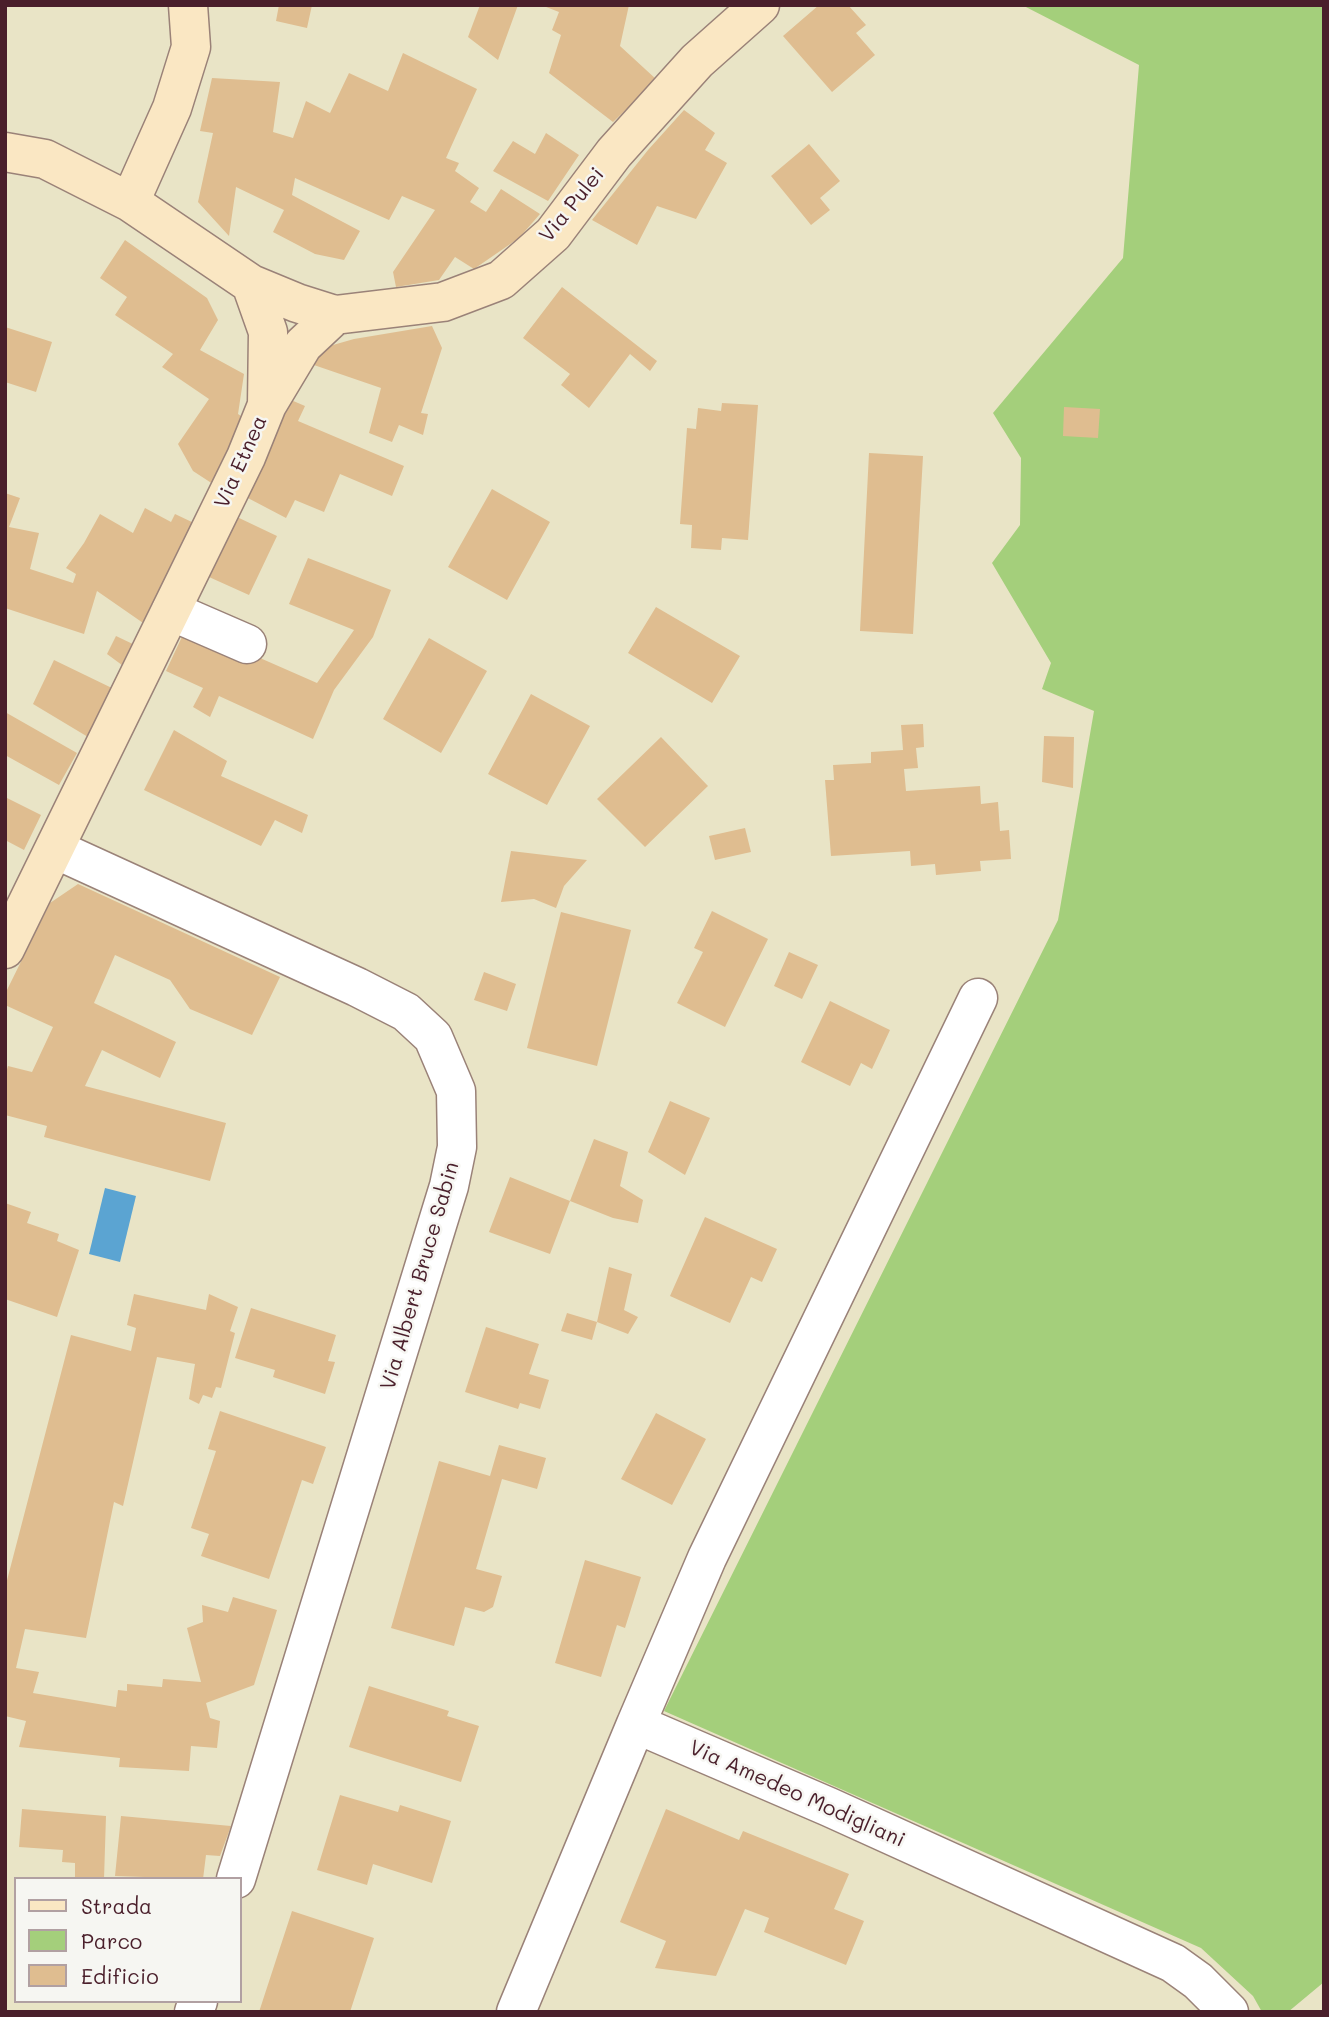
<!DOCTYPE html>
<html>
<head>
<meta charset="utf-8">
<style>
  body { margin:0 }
  #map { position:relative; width:1329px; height:2017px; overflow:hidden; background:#e9e4c6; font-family:Mali,sans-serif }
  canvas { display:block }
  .frame { position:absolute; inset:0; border:7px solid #4a1f2b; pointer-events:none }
  .legend { position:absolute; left:14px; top:1877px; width:228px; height:126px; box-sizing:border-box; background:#f6f6f2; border:2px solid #b1a0a2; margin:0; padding:9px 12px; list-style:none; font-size:21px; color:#4a1f2b }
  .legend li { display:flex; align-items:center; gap:14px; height:35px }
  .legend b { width:35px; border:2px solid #b1a0a2 }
</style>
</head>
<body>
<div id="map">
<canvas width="1329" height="2017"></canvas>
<div class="frame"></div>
<ul class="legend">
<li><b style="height:9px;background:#fae7c3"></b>Strada</li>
<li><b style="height:19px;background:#a4cf7b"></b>Parco</li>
<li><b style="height:19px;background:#dfbd90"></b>Edificio</li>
</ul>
</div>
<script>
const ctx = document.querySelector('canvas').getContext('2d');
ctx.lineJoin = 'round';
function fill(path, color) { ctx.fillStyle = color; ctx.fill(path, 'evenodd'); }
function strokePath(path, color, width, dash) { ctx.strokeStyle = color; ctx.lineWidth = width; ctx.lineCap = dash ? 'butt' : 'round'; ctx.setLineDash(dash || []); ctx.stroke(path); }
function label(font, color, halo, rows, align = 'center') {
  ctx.font = font + ' Mali,sans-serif'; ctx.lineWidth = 5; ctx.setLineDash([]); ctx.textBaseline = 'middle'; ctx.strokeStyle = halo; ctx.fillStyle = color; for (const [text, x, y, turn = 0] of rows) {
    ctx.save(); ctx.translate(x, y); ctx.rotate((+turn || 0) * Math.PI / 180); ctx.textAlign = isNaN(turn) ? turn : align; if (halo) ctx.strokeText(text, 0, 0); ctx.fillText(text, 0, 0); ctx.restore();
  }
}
const green = new Path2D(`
  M1022,5h302v1977l-36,30h-26l-9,-16 -52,-48 -537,-237 394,-791 36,-209 -52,-22 9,-26 -59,-100 28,-38 1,-67 -28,-45 130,-155 16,-193z`);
const water = new Path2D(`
  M105,1188l31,8 -16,66 -31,-8z`);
const building = new Path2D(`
  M279,5h33l-5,23 -31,-7z
  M480,5h38l-20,55 -30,-23z
  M541,5h88l-9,41 37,34 -44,42 -64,-49 12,-38 -9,-5 7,-18z
  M819,5h29l18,20 -10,8 19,22 -43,37 -49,-56z
  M403,53l74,36 -31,69 13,5 -4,8 24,17 -9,14 16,10 15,-23 39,25 -21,24 -45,31 -19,-12 -16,23 -43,7 -3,-15 42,-62 -33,-14 -13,24 -94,-42 -3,17 68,36 -16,29 -29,-6 -42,-22 11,-22 -48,-23 -7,49 -31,-34 15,-69 -13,-2 12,-53 68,4 -7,50 20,6 13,-37 24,12 19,-40 39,18z
  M684,110l31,23 -10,17 22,13 -31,56 -39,-13 -20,39 -45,-25 56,-70z
  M546,133l33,22 -31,46 -55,-30 20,-30 22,13z
  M809,144l31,37 -20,17 10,12 -19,15 -40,-49z
  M125,240l82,58 11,22 -18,30 44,24 -6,40 12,8 -34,64 -23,-15 -15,-27 31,-45 -47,-32 11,-13 -58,-39 12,-18 -27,-19z
  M562,287l95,74 -7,10 -20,-17 -41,54 -28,-23 9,-11 -47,-36z
  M432,326l10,22 -21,65 7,1 -5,21 -24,-10 -7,17 -23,-9 12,-45 -70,-24 15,-17 28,-8z
  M5,327l47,15 -16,50 -31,-10z
  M291,400l14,6 -7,15 106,45 -12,30 -52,-22 -16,38 -29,-12 -9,18 -40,-21z
  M722,403l36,2 -10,135 -26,-2 -1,12 -30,-2 1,-23 -12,-1 7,-96 9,1 2,-21 23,3z
  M1064,407l36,2 -2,29 -35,-2z
  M869,453l54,3 -10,178 -53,-3z
  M492,489l58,33 -43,78 -59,-33z
  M5,493l15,5 -11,29 30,6 -9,36 43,14 3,-9 -10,-6 18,-25 16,-29 33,19 12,-25 26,14 4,-8 21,10 -50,101 -49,-34 -13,43 -79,-26z
  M237,517l40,19 -28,59 -40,-18z
  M308,558l83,32 -18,47 -39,53 -21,49 -94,-43 -9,21 -17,-10 10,-19 -37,-17 21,-45 130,57 37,-53 -65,-26z
  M656,607l84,49 -28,47 -84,-50z
  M116,636l21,10 -11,22 -19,-14z
  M429,638l58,33 -46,82 -58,-34z
  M54,660l62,30 -28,47 -55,-33z
  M531,694l59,32 -43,79 -59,-31z
  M5,712l72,41 -18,32 -54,-30z
  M923,724l1,23 -8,1 2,20 -14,1 2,22 74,-5 1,18 17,-2 2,29 9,-1 2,29 -31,2 1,10 -45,4 -1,-11 -24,2 -1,-15 -79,5 -6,-76h9l-1,-15 38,-2v-11l32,-2 -2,-25z
  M174,730l53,31 -6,15 87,39 -6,18 -27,-13 -14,26 -117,-56z
  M1044,736l30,1 -1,51 -31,-6z
  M661,737l47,49 -63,61 -48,-48z
  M5,797l36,18 -17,35 -19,-10z
  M745,828l6,24 -36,8 -6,-24z
  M511,851l76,9 -23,26 -8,22 -22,-9 -33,3z
  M78,884l202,93 -28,58 -62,-26 -20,-29 -55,-25 -21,48 82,39 -16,36 -58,-28 -17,36 141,37 -16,58 -166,-44 3,-11 -42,-11v-39l3,-10 24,6 21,-45 -48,-22v-11l45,-91z
  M712,911l56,28 -43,88 -48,-24 26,-51 -9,-4z
  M561,912l70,18 -34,136 -70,-18z
  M789,952l29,13 -16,34 -28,-13z
  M484,972l32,12 -9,27 -33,-11z
  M830,1001l60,29 -18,39 -11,-6 -11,23 -49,-24z
  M670,1101l40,17 -25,57 -37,-23z
  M594,1139l34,13 -8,34 23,14 -5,23 -25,-5 -43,-17z
  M510,1177l60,24 -20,53 -61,-22z
  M5,1203l26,9 -4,11 32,11 -2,7 22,9 -22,67 -52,-18z
  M705,1217l72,32 -15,33 -11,-5 -21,46 -60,-27z
  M609,1267l23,7 -8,36 14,7 -10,17 -31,-12z
  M134,1294l72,16 3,-16 29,13 -8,24 5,2 -14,55 -5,-1 -4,11 -9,-3 -4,9 -10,-5 6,-35 -38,-7 -34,149 -9,-4 -28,136 -61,-9 -9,39 23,4 -6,21 83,14 2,-17 9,1v-7l35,3 1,-8 38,3 -14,-54 16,-6 -1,-17 26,7 5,-15 44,13 -23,75 -48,18 4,15 10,3 -3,27 -26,-2 -2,25 -70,-4 1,-9 -101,-11 7,-26 -21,-5v-128l66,-253 60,16 5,-23 -9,-3z
  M251,1308l85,27 -8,26 7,1 -10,32 -52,-17 2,-7 -40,-12z
  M567,1313l30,9 -5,18 -31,-9z
  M486,1327l53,17 -10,30 20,6 -9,29 -20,-6 -2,6 -53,-17z
  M220,1411l106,36 -13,37 -11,-4 -33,99 -68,-23 8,-22 -18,-6 25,-77 -8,-2z
  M656,1413l50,26 -34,66 -51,-26z
  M499,1445l47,13 -9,31 -35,-10 -26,90 26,7 -9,31 -9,5 -19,-5 -11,39 -63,-18 48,-167 51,15z
  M585,1560l56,17 -16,51 -8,-3 -16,52 -46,-14z
  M369,1686l80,25 -2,5 32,10 -18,56 -112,-35z
  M340,1795l58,17 2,-7 51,16 -19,62 -59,-19 -6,21 -50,-15z
  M22,1809l84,7 -2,63h-29v-16l-13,-1 1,-12 -44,-3z
  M666,1809l73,31 4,-9 106,43 -15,35 30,12 -18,44 -82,-33 5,-14 -24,-9 -29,67 -61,-8 11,-27 -46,-19z
  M121,1816l110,10 -11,30 -14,-1 -3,24 -88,-3z
  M292,1911l82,27 -24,74h-91z`);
const street = new Path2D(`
  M171,611l76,33
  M55,849l302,138 49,25 27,25 23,54 1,56 -8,39 -213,693
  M636,1724l71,-166 271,-560
  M194,2012l4,-11
  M516,2012l120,-288 193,83 344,156 25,18 31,31`);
const secondary = new Path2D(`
  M5,152l40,7 85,43 121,82 46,19 38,12 108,-13 58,-22 52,-46 61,-81 83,-92 63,-56
  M130,202l42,-94 19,-61 -3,-42
  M267,405l36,-60 32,-30
  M5,949l241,-492 21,-52 1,-73 -17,-48`);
const streetNames = [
  ["Via Pulei",572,205,-51],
  ["Via Etnea",241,462,-66],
  ["Via Albert Bruce Sabin",420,1276,-74],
  ["Via Amedeo Modigliani",797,1794,24]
];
fill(green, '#a4cf7b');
fill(water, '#5ba4d2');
fill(building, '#dfbd90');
strokePath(street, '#9a8278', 41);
strokePath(secondary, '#9a8278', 41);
strokePath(street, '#fff', 38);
strokePath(secondary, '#fae7c3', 38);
label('21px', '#4a1f2b', '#f6f6f2', streetNames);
</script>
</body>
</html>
